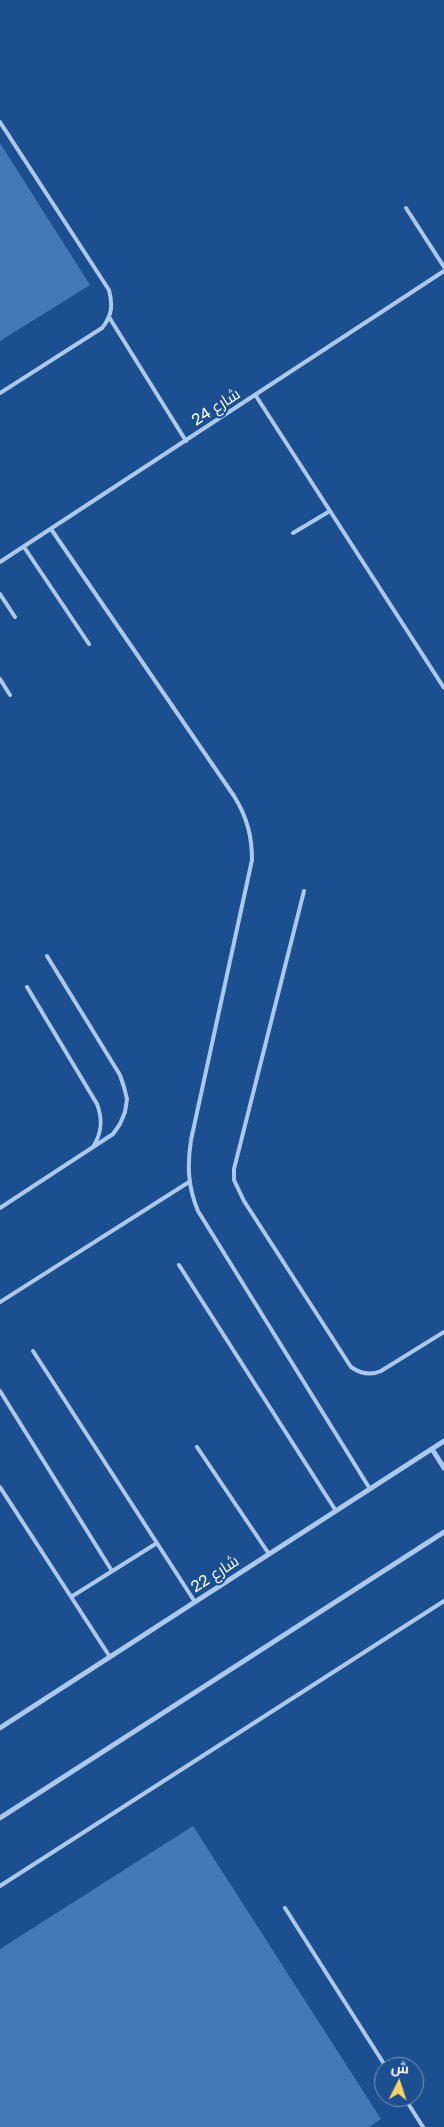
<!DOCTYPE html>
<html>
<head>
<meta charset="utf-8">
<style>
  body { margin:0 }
  #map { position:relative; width:444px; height:2127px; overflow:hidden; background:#1b4f8f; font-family:"Golos Text",Cairo,sans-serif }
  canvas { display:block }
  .north { position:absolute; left:374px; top:2057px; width:50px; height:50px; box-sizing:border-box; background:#1b4f8f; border:1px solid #7695bc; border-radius:50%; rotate:4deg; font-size:14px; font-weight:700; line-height:20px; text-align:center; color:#fff }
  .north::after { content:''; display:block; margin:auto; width:18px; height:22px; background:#ffd166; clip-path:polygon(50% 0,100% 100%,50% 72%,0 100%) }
</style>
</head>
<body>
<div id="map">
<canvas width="444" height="2127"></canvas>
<div class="north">ش</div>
</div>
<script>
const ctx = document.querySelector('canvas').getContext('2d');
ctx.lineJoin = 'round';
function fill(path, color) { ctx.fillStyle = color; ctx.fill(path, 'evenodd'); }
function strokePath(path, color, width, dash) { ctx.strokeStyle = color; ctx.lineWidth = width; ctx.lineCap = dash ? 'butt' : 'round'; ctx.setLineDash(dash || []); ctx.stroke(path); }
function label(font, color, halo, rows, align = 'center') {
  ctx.font = font + ' "Golos Text",Cairo,sans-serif'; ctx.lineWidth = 4.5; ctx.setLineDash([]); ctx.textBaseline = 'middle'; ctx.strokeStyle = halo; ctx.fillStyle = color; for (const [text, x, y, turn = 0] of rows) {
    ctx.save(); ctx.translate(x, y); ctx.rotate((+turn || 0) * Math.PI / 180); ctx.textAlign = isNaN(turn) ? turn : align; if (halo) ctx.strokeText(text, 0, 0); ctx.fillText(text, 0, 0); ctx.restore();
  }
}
const building = new Path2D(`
  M0,143l90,142 -90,56z
  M193,1826l188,293 -12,8h-369v-178z`);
const lane = new Path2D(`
  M0,122l109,168c4,15 3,26 -7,38l-102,65
  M406,208l38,59
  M109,317l77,124
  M256,396l188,292
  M51,529l183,267c13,21 18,40 18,64l-61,280c-4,26 -3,47 7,71l172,278
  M293,533l37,-22
  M24,547l65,97
  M0,562l444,-291
  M0,594l15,23
  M0,679l10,16
  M304,891l-70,278v11l10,21 107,166c10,7 19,9 30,4l63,-39
  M27,987l70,117c6,16 5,29 -4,43
  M0,1208l113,-74 7,-10 5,-12 2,-13 -3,-12 -4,-12 -73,-119
  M179,1265l157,246
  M0,1302l189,-120
  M33,1351l162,251
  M0,1391l112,180
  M197,1447l72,107
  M0,1487l110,170
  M71,1597l86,-54
  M0,1886l444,-285
  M285,1908l101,159
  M404,2097l19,30`);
const street = new Path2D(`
  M432,1449l12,19
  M0,1728l444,-287
  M0,1818l444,-286`);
const streetNames = [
  ["شارع 24",216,407,-33],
  ["شارع 22",215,1574,-33]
];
fill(building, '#4478b7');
strokePath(lane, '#a9c9ee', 4);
strokePath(street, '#a9c9ee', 5);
label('16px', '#fff', '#1b4f8f', streetNames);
</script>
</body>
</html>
